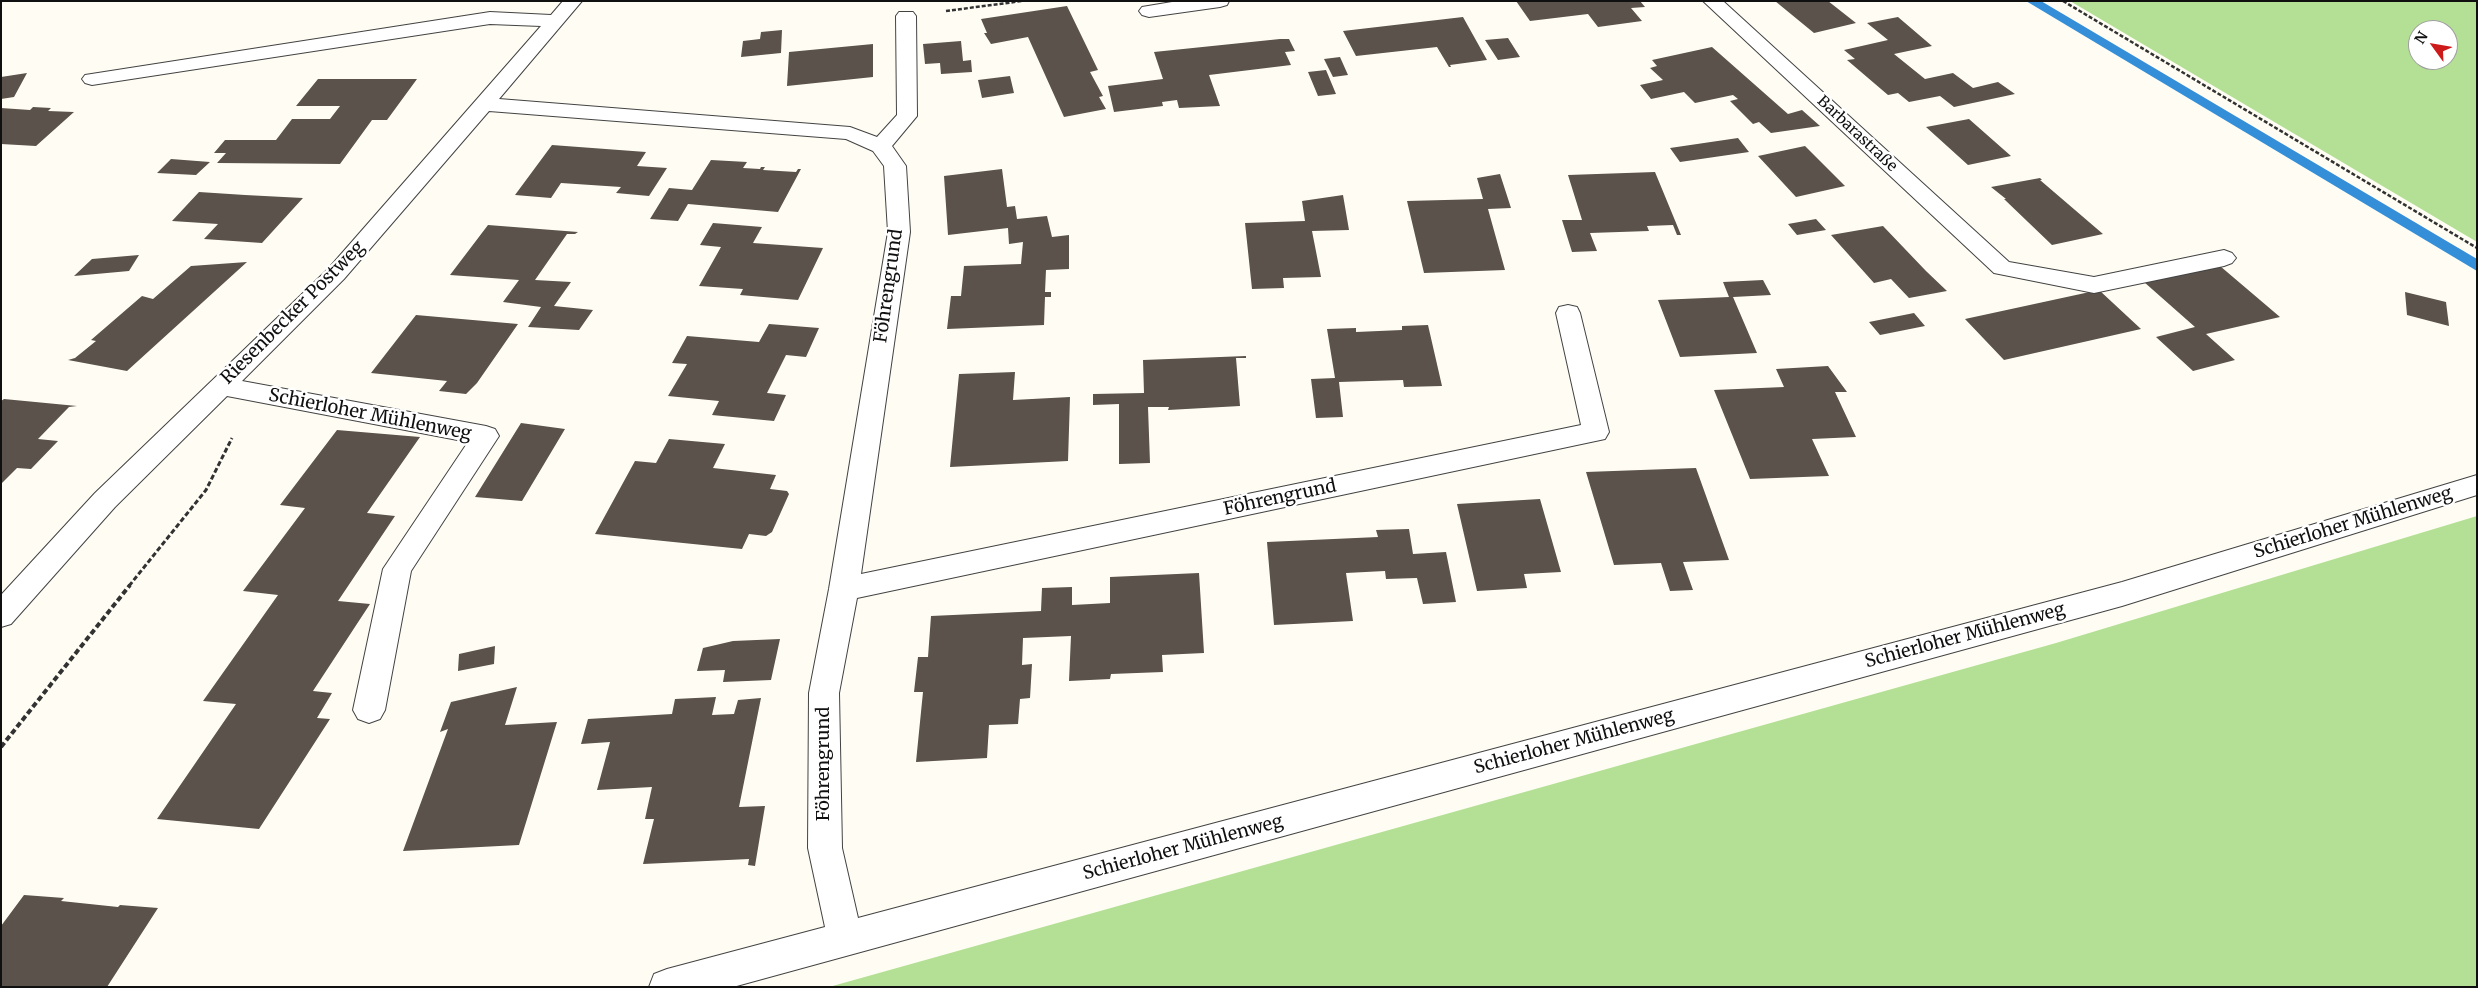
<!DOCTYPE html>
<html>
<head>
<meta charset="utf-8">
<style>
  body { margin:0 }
  #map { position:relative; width:2478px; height:988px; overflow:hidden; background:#fffdf3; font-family:Merriweather,serif }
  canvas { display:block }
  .frame { position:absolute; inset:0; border:2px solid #101010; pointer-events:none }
  .north { position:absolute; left:2408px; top:20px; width:50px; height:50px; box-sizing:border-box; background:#fff; border:1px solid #9f9f9f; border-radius:50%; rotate:302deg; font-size:14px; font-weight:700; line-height:20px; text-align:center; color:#101010 }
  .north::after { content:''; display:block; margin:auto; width:18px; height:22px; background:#cd1b1b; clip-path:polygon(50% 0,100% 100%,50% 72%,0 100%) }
</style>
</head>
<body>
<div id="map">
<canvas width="2478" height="988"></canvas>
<div class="frame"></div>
<div class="north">N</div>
</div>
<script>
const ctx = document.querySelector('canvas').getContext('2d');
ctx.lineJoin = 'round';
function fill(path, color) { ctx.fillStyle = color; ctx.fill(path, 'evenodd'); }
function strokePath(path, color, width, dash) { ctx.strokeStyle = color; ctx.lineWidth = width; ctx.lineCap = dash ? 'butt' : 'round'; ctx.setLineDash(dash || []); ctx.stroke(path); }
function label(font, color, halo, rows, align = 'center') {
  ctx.font = font + ' Merriweather,serif'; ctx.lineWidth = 5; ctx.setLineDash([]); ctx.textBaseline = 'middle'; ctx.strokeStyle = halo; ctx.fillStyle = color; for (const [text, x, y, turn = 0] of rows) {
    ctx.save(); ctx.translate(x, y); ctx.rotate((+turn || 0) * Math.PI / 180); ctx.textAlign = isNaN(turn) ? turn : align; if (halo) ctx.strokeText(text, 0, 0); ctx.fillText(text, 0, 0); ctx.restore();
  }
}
const forest = new Path2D(`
  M2070,1h407v241zM2418,30h30v30h-30z
  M2477,516v471h-1648l1227,-344z`);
const stream = new Path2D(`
  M2026,1h15l436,258v12z`);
const building = new Path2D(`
  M1516,1h124l5,6 -14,1 11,13 -44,6 -10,-13 -58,7z
  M1775,1h53l28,22 -42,10z
  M1067,6l31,64 -8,2 13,24 -4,1 7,12 -42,8 -36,-80 -37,7 -7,-11h3l-6,-14z
  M1463,17l24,43 -37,5 1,2h-2l-12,-20 -81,9 -13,-25z
  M1898,17l34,29 -38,8 31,25 28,-6 20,15 25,-6 17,12 -61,13 -14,-11 -31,6 -11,-9 -10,2 -41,-35 8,-1 -11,-9 44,-10 -21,-17z
  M782,30l-1,23 -40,4 2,-16 17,-2 1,-7z
  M1508,38l12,19 -22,3 -13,-20z
  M1280,39h9l6,12 -10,1 6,13 -82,10 11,31 -41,2 -2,-8 -15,2 1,4 -49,6 -6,-26 55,-7 -9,-27z
  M961,41l2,20 8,-1 1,12 -31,2 -1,-11 -15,1 -2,-20z
  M873,44v33l-86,9 2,-34z
  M1712,47l76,67 14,-4 18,16 -49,7 -12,-11 -6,2 -23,-23 8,-2 -5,-4 -38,8 -11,-11 -33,7 -11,-14 23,-5 -13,-12 7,-2 -5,-6z
  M1340,57l8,18 -15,2 -9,-18z
  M1326,70l10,24 -18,2 -10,-24z
  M27,73l-13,24 -13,2v-22z
  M1010,76l4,17 -32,5 -4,-18z
  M318,79h99l-30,41h-15l-32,44 -123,-1 9,-10h-12l11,-13h51l16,-21h38l10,-13h-44z
  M33,107l18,1 -3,3 26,1 -38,34 -35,-2v-36l29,2z
  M1969,119l42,37 -43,9 -42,-38z
  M1738,138l11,14 -69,10 -10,-14z
  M552,145l94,7 -9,14 30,2 -18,28 -33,-3 5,-6 -60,-4 -10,15 -36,-3z
  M1805,146l40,40 -49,11 -38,-41z
  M171,159l39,3 -14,13 -39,-2z
  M711,160l36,2 -4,6 17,1 1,-2h4l-2,3 33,2 2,-3h3l-23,43 -90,-8 -10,17 -28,-2 19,-31 23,2z
  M1002,169l5,38 8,-1 2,13 30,-3 5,21 17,-2v34l-23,1 -1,22h6v5h-6l-1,28 -97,4 4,-33h10l3,-30 57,-2 2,-22 -14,2 -1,-16 -60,7 -4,-59z
  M1655,172l26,63h-4l-4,-10 -26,1 2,5 -59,2 7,18 -25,1 -10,-32h20l-14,-45z
  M1500,174l11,34 -23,1 17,61 -81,3 -17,-72 76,-2 -6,-21z
  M2040,178l2,2h-2l63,54 -51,11 -48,-46h2l-15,-12z
  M199,192l46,3 58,3 -41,45 -58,-4 14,-15 -46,-3z
  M1343,195l6,35 -37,1 9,46 -38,1 1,10 -32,1 -7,-66 60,-2 -3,-20z
  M1816,219l10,11 -29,5 -9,-11z
  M713,223l49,4 -9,16 70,5 -25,52 -58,-5 3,-6 -44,-3 22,-39 -21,-2z
  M488,225l90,7 -3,2h-8l-32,46 36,2 -17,24 39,4 -14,20 -51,-3 13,-20 -38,-5 16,-22 -69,-5z
  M1883,226l43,45 21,20 -38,7 -18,-19 -17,4 -43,-48z
  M139,255l-10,16 -55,5 18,-17z
  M247,262l-120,109 -59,-11 7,-2 21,-17 -5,-1 51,-44 11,3 38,-33z
  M2220,266l60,51 -74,17 29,26 -42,11 -37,-34 39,-10 -51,-45z
  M1763,280l8,15 -38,2 24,56 -77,4 -22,-57 71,-3 -6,-15z
  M2099,290l42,39 -137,31 -39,-41z
  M2405,292l41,10 3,24 -42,-11z
  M1914,313l11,13 -45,9 -11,-13z
  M416,315l102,9 -41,59 -11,11 -27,-3 8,-10 -76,-8z
  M769,324l50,4 -13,29 -20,-2 -19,38 19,2 -12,26 -62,-6 7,-14 -51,-5 19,-32 -15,-1 15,-27 72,6z
  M1428,325l14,61 -38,1 -1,-7 -64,2 4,35 -27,1 -5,-39 24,-1 -8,-49 29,-1v4l46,-2v-4z
  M1246,356v2h-10l4,48 -72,4 1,-3h-21l2,56 -31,1v-60l-26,1v-11l51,-1 -1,-33z
  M1828,366l19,26h-12l21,45 -44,2 17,37 -79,3 -36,-89 70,-3 -8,-18z
  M1015,372l-2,28 57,-3 -2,64 -118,6 9,-93z
  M4,399l73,7 -8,1 -31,32 20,2 -27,28 -14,-1 -16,16v-83z
  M521,423l44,6 -43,72 -47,-4z
  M337,430l83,7 -53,76 28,3 -57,85 32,3 -57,87 19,2 -15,25 13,1 -71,110 -102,-10 79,-115 -33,-3 75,-106 -35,-4 62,-83 -25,-3z
  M669,439l56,5 -12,24 63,7 -6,14 17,2 2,3 -17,38 -6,4 -17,-2 -7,15 -147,-15 40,-73 21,2z
  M1696,468l33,92 -46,2 10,28 -23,1 -9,-28 -47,2 -28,-93z
  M1540,499l21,73 -37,2 3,14 -50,3 -20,-87z
  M1409,529l4,25 33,-2 10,50 -33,2 -6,-26 -31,1 -1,-8 -39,2 7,48 -79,4 -7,-83 111,-5 -2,-7z
  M1199,573l5,80 -42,2 1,17 -52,2 -1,5 -41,2 2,-45 -48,2 -1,27 10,-1 -2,34 -10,1 -2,25 -29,1 -2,33 -71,4 7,-70h-9l4,-35h10l3,-41 110,-5 1,-23 30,-1v18l38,-2v-26z
  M780,639l-9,41 -48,2 2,-12 -28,1 6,-23 30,-7z
  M495,646l-1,18 -36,7 1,-17z
  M517,687l-12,38 52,-3 -38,123 -116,6 45,-122 -8,3 11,-30z
  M716,697l-4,18 22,-1 4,-14 23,-2 -22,109 26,-1 -10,60 -7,-1 1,-6 -106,5 11,-45h-9l7,-32 -55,3 13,-48 -29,2 7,-25 84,-5 3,-15z
  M24,895l40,3 -3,3 57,6 2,-2 38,3 -51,79h-106v-61z`);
const pathFar2 = new Path2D(`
  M2063,1l414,247
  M946,11l76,-10`);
const pathFar1 = new Path2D(`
  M129,586l77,-96 26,-52`);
const path = new Path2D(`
  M1,747l129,-162`);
const minor = new Path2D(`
  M563,1h19l-83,98 351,28 27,10 20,-22 -1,-99 3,-4h14l3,4 1,100 -25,30 14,20 4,66 -49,342 720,-149 -25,-112 3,-6 9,-2 9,2 3,6 29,119 -4,7 -748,159 -18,95 3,155 16,70 1264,-336 355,-107v20l-355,111 -1389,381h-84l5,-13 13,-5 158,-42 -17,-79 1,-155 20,-104 59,-357 -4,-66 -11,-15 -27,-12 -357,-28 -145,168 -102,102 244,45 9,3 4,7 -88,135 -26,139 -5,9 -11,4 -11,-4 -5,-9 30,-141 85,-127 -241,-46 -112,111 -104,117 -10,3v-32l94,-102 233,-224 213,-243 -51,-2 -398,61 -7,-2 -3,-4 3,-4 405,-63 61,3z
  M1178,1h51l-2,4 -7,2 -71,10 -7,-2 -3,-4 3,-4z
  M1703,1h20l286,261 85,15 130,-27 8,3 4,5 -4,5 -8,3 -130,27 -100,-20z`);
const farStreetnames = [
  ["Barbarastraße",1857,134,43]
];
const streetNames = [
  ["Föhrengrund",889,286,-82],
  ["Riesenbecker Postweg",293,313,-45],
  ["Schierloher Mühlenweg",370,415,11],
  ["Föhrengrund",1280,498,-12],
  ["Schierloher Mühlenweg",2353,523,-17],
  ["Schierloher Mühlenweg",1965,636,-15],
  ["Schierloher Mühlenweg",1574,742,-15],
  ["Föhrengrund",824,764,-90],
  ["Schierloher Mühlenweg",1183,848,-15]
];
fill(forest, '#b4e096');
fill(stream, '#348fd8');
fill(building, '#5a524b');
strokePath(minor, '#434343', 2);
strokePath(pathFar2, '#323232', 2.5, [4, 2]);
strokePath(pathFar1, '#323232', 3, [5, 2.5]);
strokePath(path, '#323232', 4, [5.5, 3]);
fill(minor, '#fff');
label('15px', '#101010', '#fff', farStreetnames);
label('18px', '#101010', '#fff', streetNames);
</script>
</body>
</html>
